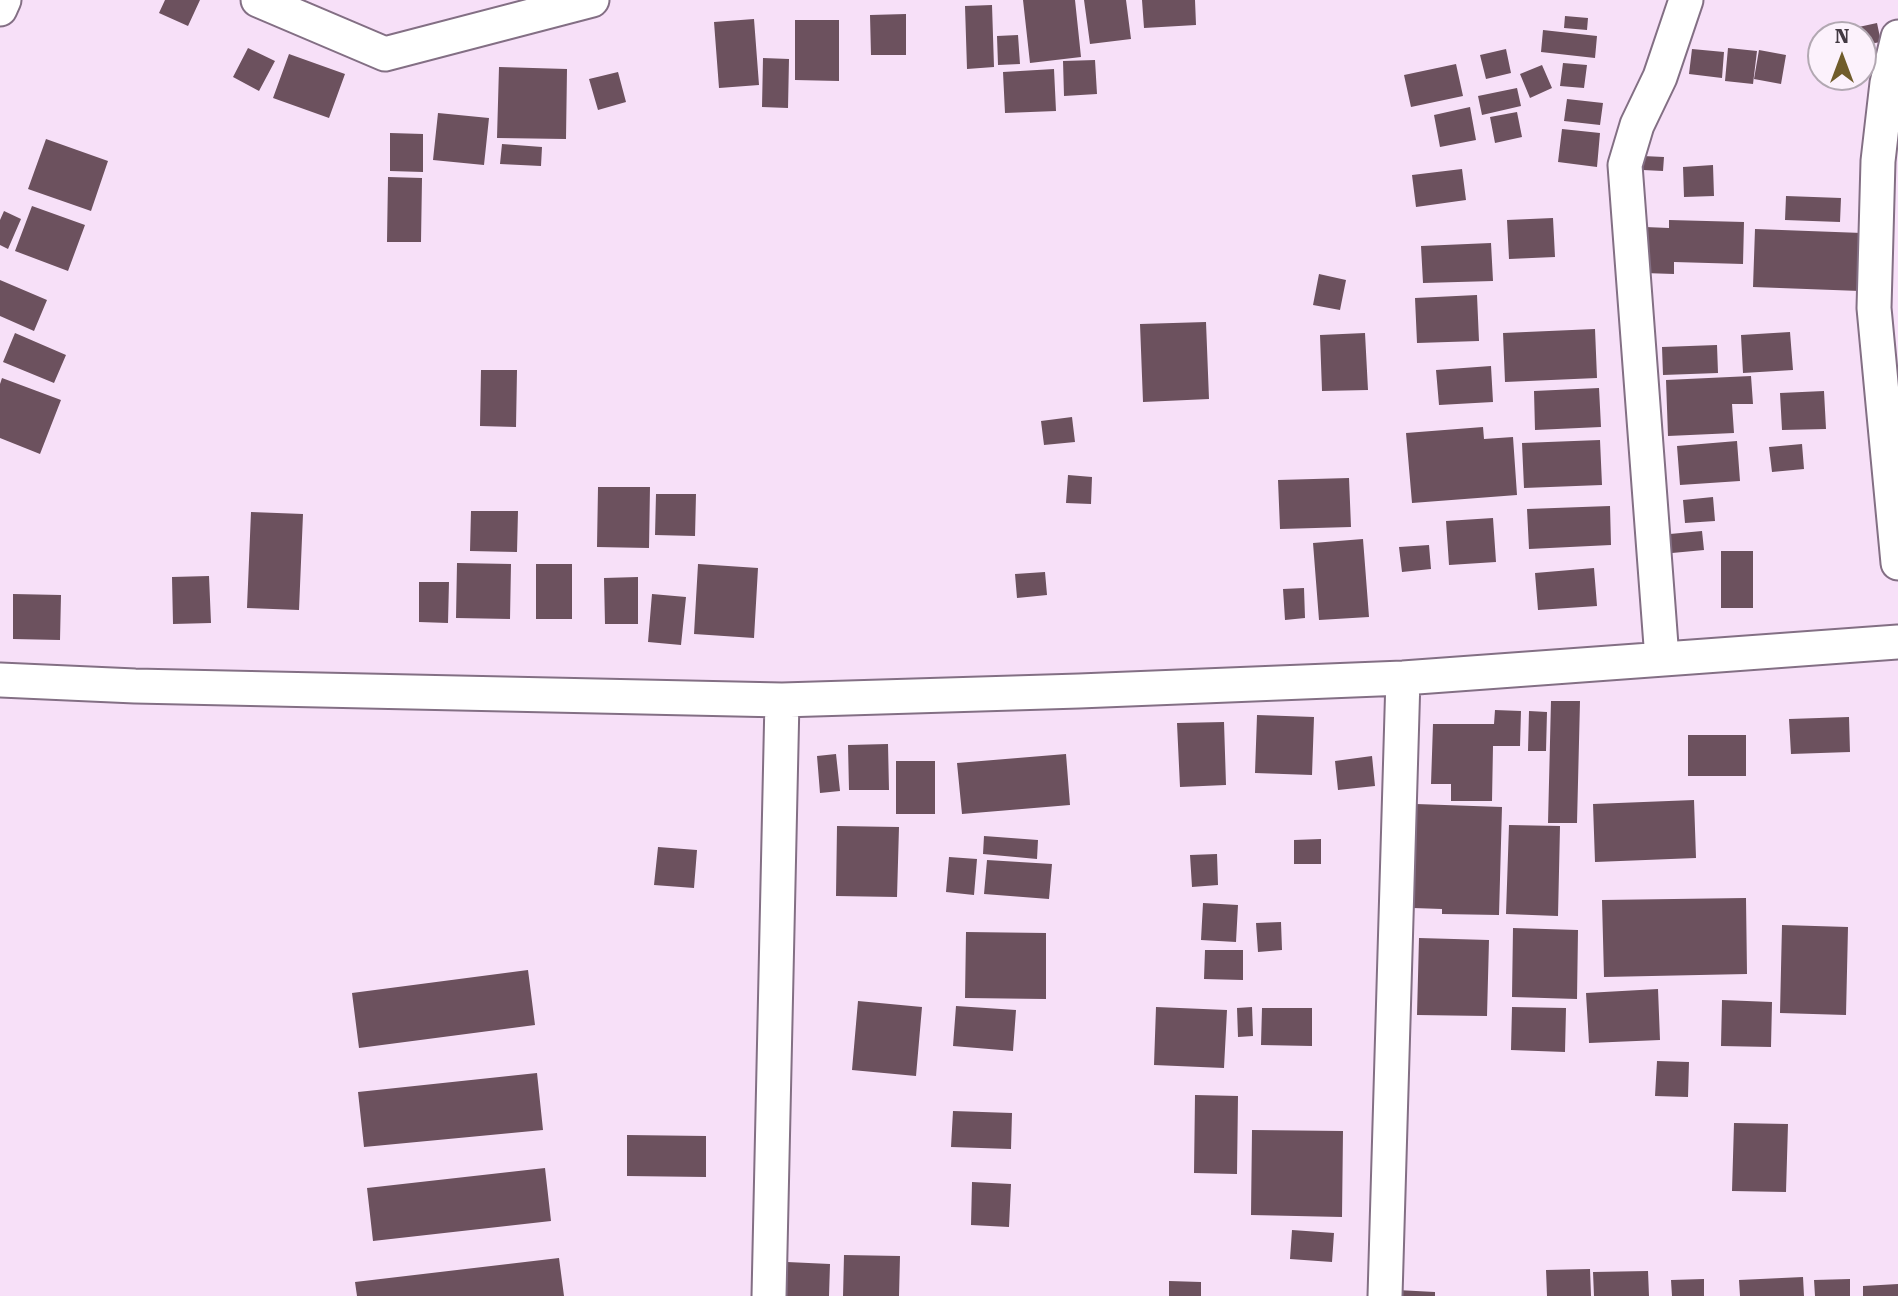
<!DOCTYPE html>
<html>
<head>
<meta charset="utf-8">
<style>
  body { margin:0 }
  #map { position:relative; width:1898px; height:1296px; overflow:hidden; background:#f7e0f8; font-family:"Roboto Serif",serif }
  canvas { display:block }
  .north { position:absolute; left:1807px; top:21px; width:70px; height:70px; box-sizing:border-box; background:#fcf2fc; border:2px solid #b2a8b2; border-radius:50%; rotate:0deg; font-size:19px; font-weight:700; line-height:28px; text-align:center; color:#423942 }
  .north::after { content:''; display:block; margin:auto; width:24px; height:32px; background:#705c2b; clip-path:polygon(50% 0,100% 100%,50% 72%,0 100%) }
</style>
</head>
<body>
<div id="map">
<canvas width="1898" height="1296"></canvas>
<div class="north">N</div>
</div>
<script>
const ctx = document.querySelector('canvas').getContext('2d');
ctx.lineJoin = 'round';
function fill(path, color) { ctx.fillStyle = color; ctx.fill(path, 'evenodd'); }
function strokePath(path, color, width, dash) { ctx.strokeStyle = color; ctx.lineWidth = width; ctx.lineCap = dash ? 'butt' : 'round'; ctx.setLineDash(dash || []); ctx.stroke(path); }
const building = new Path2D(`
  M165,0h35l-12,26 -29,-13z
  M1023,0h52l6,57 -51,6z
  M1084,0h42l5,39 -41,5z
  M1142,0h53l1,25 -52,3z
  M992,5l2,62 -27,2 -2,-63z
  M906,14v41h-35l-1,-40z
  M1565,16l23,2 -1,12 -23,-2z
  M754,19l5,66 -40,3 -5,-66z
  M795,20h44v61l-44,-1z
  M1877,23l4,19 -18,3v-10h-8l-1,-7z
  M1543,30l54,6 -2,22 -54,-6z
  M1018,35l2,29 -22,1 -1,-29z
  M248,48l27,13 -16,30 -26,-14z
  M1728,48l29,3 -4,33 -28,-3z
  M1506,49l5,24 -25,6 -6,-24z
  M1692,49l32,3 -2,26 -33,-4z
  M1759,50l27,5 -5,29 -27,-5z
  M289,54l56,20 -16,44 -56,-20z
  M763,58l26,1 -1,49 -26,-1z
  M1095,60l2,34 -33,2 -1,-35z
  M1563,63l24,2 -3,23 -24,-2z
  M1456,64l7,32 -52,11 -7,-32z
  M1542,65l10,23 -22,10 -10,-24z
  M499,67l68,2 -1,70 -69,-1z
  M1054,69l2,42 -51,2 -2,-41z
  M618,72l8,30 -28,8 -9,-31z
  M1517,88l4,18 -39,9 -4,-19z
  M1567,99l36,4 -3,22 -36,-4z
  M1470,107l6,33 -36,7 -6,-32z
  M1517,112l5,25 -27,6 -5,-26z
  M438,113l51,5 -5,47 -51,-5z
  M1562,129l38,4 -3,34 -39,-5z
  M390,133l33,1v38l-33,-1z
  M46,139l62,22 -17,50 -63,-22z
  M502,144l40,3 -1,19 -41,-2z
  M1643,156l21,1 -1,14 -20,-1z
  M1713,165l1,31 -30,1 -1,-30z
  M1462,169l4,31 -50,7 -4,-32z
  M388,177l34,1 -1,64h-34z
  M1786,196l55,2 -1,24 -55,-2z
  M32,206l53,19 -17,46 -53,-20z
  M4,211l17,8 -13,30 -8,-4v-25z
  M1553,218l2,39 -46,2 -2,-39z
  M1669,220l75,2 -1,42 -69,-2v12l-30,-1 1,-46 24,1z
  M1755,229l107,4 -2,58 -107,-4z
  M1491,243l2,38 -70,2 -2,-37z
  M1319,274l27,6 -6,30 -27,-5z
  M0,280l47,20 -13,31 -34,-15z
  M1477,295l2,46 -62,2 -2,-45z
  M1206,322l3,77 -66,3 -3,-78z
  M1595,329l2,49 -92,4 -2,-49z
  M1790,332l3,38 -50,3 -2,-38z
  M15,333l51,22 -12,28 -51,-21z
  M1365,333l3,57 -46,1 -2,-56z
  M1717,345l1,28 -55,2 -1,-28z
  M1491,366l2,36 -54,3 -3,-35z
  M481,370h36l-1,57 -36,-1z
  M1751,376l2,28h-21l2,29 -66,3 -2,-56z
  M2,378l59,22 -21,54 -40,-16v-54z
  M1599,388l2,39 -66,3 -1,-39z
  M1824,391l2,38 -44,1 -2,-37z
  M1072,417l3,25 -31,3 -3,-24z
  M1483,427l1,12 29,-2 4,58 -105,8 -6,-70z
  M1600,440l2,45 -78,3 -2,-45z
  M1737,441l3,40 -60,4 -3,-39z
  M1802,444l2,25 -32,3 -3,-25z
  M1068,475l24,2 -1,27 -25,-1z
  M1349,478l2,49 -71,2 -2,-49z
  M598,487h52l-1,61 -52,-1z
  M656,494h40l-1,42 -40,-1z
  M1713,497l2,24 -30,2 -2,-23z
  M1610,506l1,39 -82,4 -2,-40z
  M471,511h47l-1,41 -47,-1z
  M251,512l52,2 -4,96 -52,-2z
  M1493,518l3,44 -47,3 -3,-44z
  M1702,531l2,19 -32,3 -2,-19z
  M1363,539l6,78 -50,3 -6,-77z
  M1429,545l2,24 -29,3 -3,-25z
  M1721,551h32v57h-32z
  M457,563l54,1 -1,55 -54,-1z
  M536,564h36v55h-36z
  M698,564l60,4 -4,70 -60,-4z
  M1594,568l3,38 -59,4 -3,-37z
  M1045,572l2,23 -30,3 -2,-24z
  M209,576l2,47 -38,1 -1,-47z
  M638,577v47h-33l-1,-46z
  M419,582h30l-1,41 -29,-1z
  M1304,588l1,30 -20,2 -2,-31z
  M13,594l48,1 -1,45 -47,-1z
  M652,594l34,3 -5,48 -33,-3z
  M1551,701h29l-3,122h-29z
  M1495,710l26,1 -1,35h-27l-1,55h-41v-17h-20l2,-60h61z
  M1529,711l18,1 -1,39h-18z
  M1257,715l57,2 -2,58 -57,-2z
  M1849,717l1,35 -59,2 -2,-35z
  M1224,722l2,63 -46,2 -3,-64z
  M1688,735h58v41h-58z
  M888,744l1,46h-40l-1,-45z
  M836,754l4,37 -20,2 -3,-37z
  M1066,754l4,51 -108,9 -5,-51z
  M1372,756l3,30 -37,4 -3,-29z
  M896,761h39v53h-39z
  M1694,800l2,58 -101,4 -2,-58z
  M1416,804l86,3 -3,108 -57,-1v-5l-29,-1z
  M1509,825l51,1 -2,90 -52,-2z
  M837,826l62,1 -2,70 -61,-1z
  M984,836l54,4 -1,19 -54,-5z
  M1321,839v25h-27v-24z
  M658,847l39,3 -3,38 -40,-3z
  M1217,854l1,31 -26,2 -2,-32z
  M949,857l28,2 -3,36 -28,-3z
  M987,860l65,4 -3,35 -65,-5z
  M1746,898l1,76 -143,3 -2,-77z
  M1203,903l35,2 -2,37 -35,-2z
  M1281,922l1,28 -24,2 -2,-29z
  M1782,925l66,2 -2,88 -66,-2z
  M1513,928l65,2 -1,69 -65,-2z
  M966,932l80,1v66l-81,-1z
  M1419,938l70,2 -2,76 -70,-1z
  M1205,950h38v30l-39,-1z
  M528,970l7,55 -176,23 -7,-55z
  M1658,989l2,51 -71,3 -3,-50z
  M1722,1000l50,2 -1,45 -50,-1z
  M858,1001l64,6 -6,69 -64,-6z
  M956,1006l60,4 -3,41 -60,-5z
  M1156,1007l71,3 -3,58 -70,-3z
  M1252,1007l1,29 -15,1 -1,-29z
  M1512,1007l54,1 -1,44 -54,-2z
  M1262,1008h50v38l-51,-1z
  M1657,1061l32,1 -1,35 -33,-1z
  M537,1073l6,57 -179,17 -6,-55z
  M1195,1095l43,1 -1,78 -43,-1z
  M953,1111l59,2 -1,36 -60,-2z
  M1734,1123l54,1 -2,68 -54,-1z
  M1252,1130l91,1 -1,86 -91,-2z
  M627,1135l79,1v41l-79,-1z
  M545,1168l6,53 -178,20 -6,-53z
  M972,1182l39,2 -2,43 -38,-2z
  M1292,1230l42,3 -2,29 -42,-3z
  M844,1255l56,1 -1,40h-56z
  M559,1258l5,38h-207l-2,-14z
  M787,1262l43,2 -1,32h-43z
  M1590,1269l1,27h-44l-1,-26z
  M1648,1271l1,25h-55l-1,-24z
  M1803,1277l1,19h-64l-1,-16z
  M1704,1279v17h-32l-1,-16z
  M1850,1279v17h-35l-1,-16z
  M1169,1281l32,1v14h-32z
  M1898,1284v12h-35v-10z
  M1397,1290l38,2v4h-38z`);
const street = new Path2D(`
  M258,0l127,54 207,-54
  M0,9l4,-9
  M1898,37l-11,46 -9,78 -4,147 24,255
  M1662,659l-37,-494 12,-40 23,-48 26,-77
  M0,680l135,6 647,14 297,-9 324,-13 495,-36
  M769,1296l13,-596
  M1385,1296l18,-618`);
fill(building, '#6c515e');
strokePath(street, '#836f84', 37);
strokePath(street, '#fff', 33);
</script>
</body>
</html>
